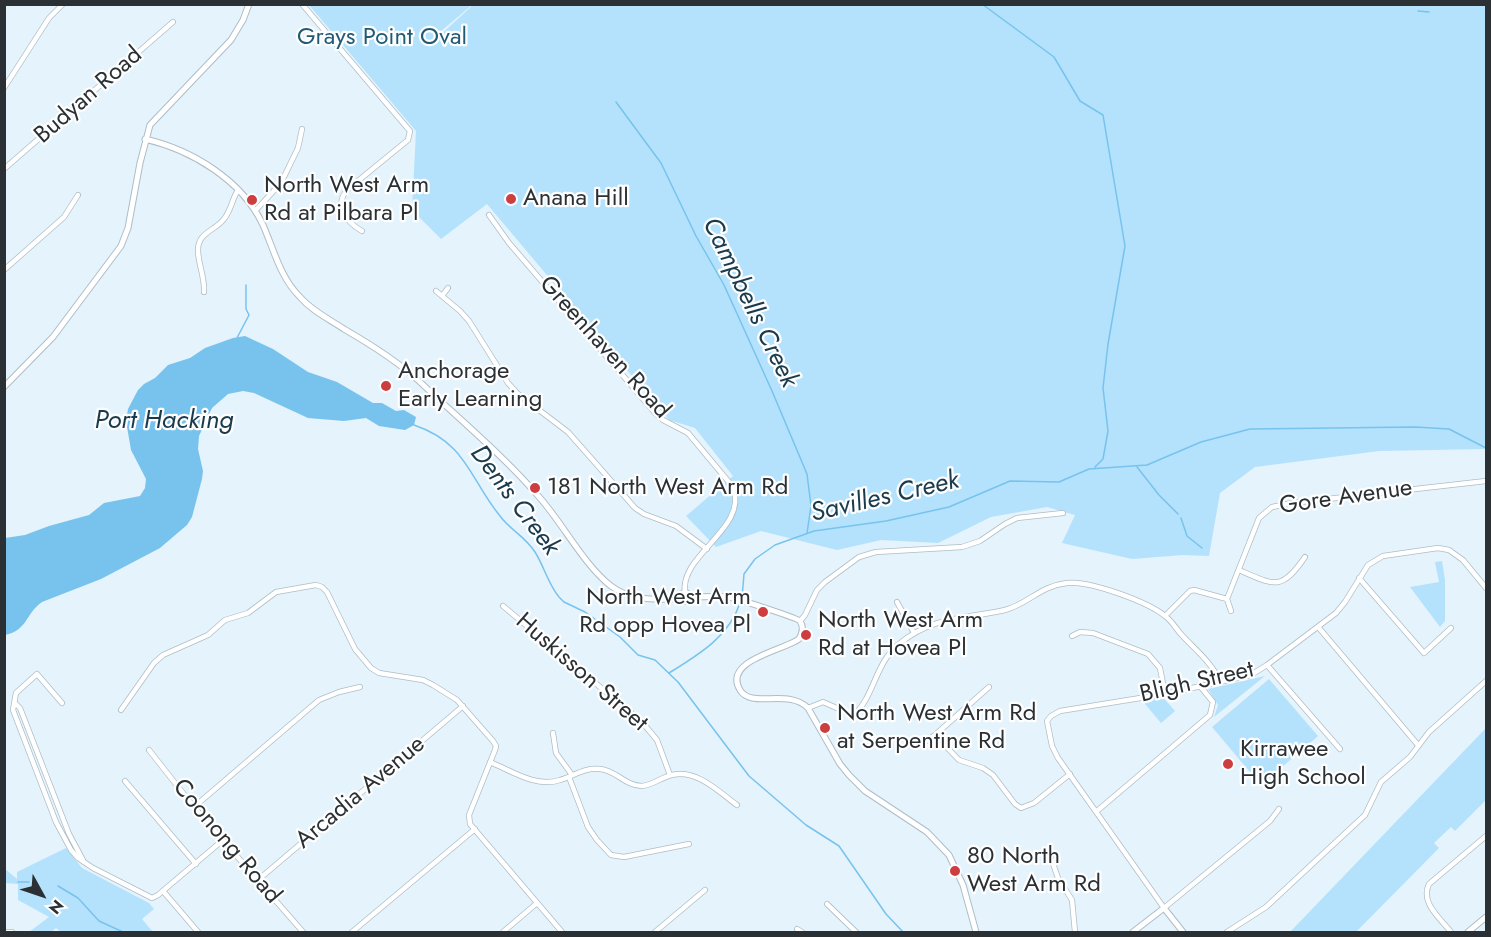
<!DOCTYPE html>
<html>
<head>
<meta charset="utf-8">
<style>
  body { margin:0 }
  #map { position:relative; width:1491px; height:937px; overflow:hidden; background:#e4f3fc; font-family:Jost,sans-serif }
  canvas { display:block }
  .frame { position:absolute; inset:0; border:6px solid #2a3033; pointer-events:none }
  .north { position:absolute; left:12px; top:865px; width:60px; height:60px; -webkit-text-stroke:4px #fefefe; paint-order:stroke; rotate:130deg; font-size:16px; font-weight:700; line-height:24px; text-align:center; color:#2a3033 }
  .north::after { content:''; display:block; margin:auto; width:21px; height:27px; background:#2a3033; clip-path:polygon(50% 0,100% 100%,50% 72%,0 100%) }
</style>
</head>
<body>
<div id="map">
<canvas width="1491" height="937"></canvas>
<div class="frame"></div>
<div class="north">N</div>
</div>
<script>
const ctx = document.querySelector('canvas').getContext('2d');
ctx.lineJoin = 'round';
function fill(path, color) { ctx.fillStyle = color; ctx.fill(path, 'evenodd'); }
function strokePath(path, color, width, dash) { ctx.strokeStyle = color; ctx.lineWidth = width; ctx.lineCap = dash ? 'butt' : 'round'; ctx.setLineDash(dash || []); ctx.stroke(path); }
function label(font, color, halo, rows, align = 'center') {
  ctx.font = font + ' Jost,sans-serif'; ctx.lineWidth = 4.5; ctx.setLineDash([]); ctx.textBaseline = 'middle'; ctx.strokeStyle = halo; ctx.fillStyle = color; for (const [text, x, y, turn = 0] of rows) {
    ctx.save(); ctx.translate(x, y); ctx.rotate((+turn || 0) * Math.PI / 180); ctx.textAlign = isNaN(turn) ? turn : align; if (halo) ctx.strokeText(text, 0, 0); ctx.fillText(text, 0, 0); ctx.restore();
  }
}
const green = new Path2D(`
  M474,4l1012,1v444l-107,2 -124,16 -35,26 -11,63 -26,-1 -51,4 -70,-16 13,-28 -28,-8 -56,10 -53,26 -57,-3 -44,10 -76,-19 -45,16 -30,-31 47,-40 -38,-48 -26,-8 -182,-216 -46,35 -29,-29 4,-79 -107,-126h163l-38,32 2,2z
  M1442,561l3,19v41l-5,6 -30,-40 29,-5 -4,-20z
  M1265,676l-51,41 4,-12 -10,-16z
  M1269,679l49,57 -57,49 -49,-58z
  M1160,694l15,17 -14,12 -21,-25z
  M1486,728v72l-31,31 -4,-4 -17,16 5,5 -83,84h-66z
  M66,848l16,20 67,35 5,6 -12,10 11,13h-92l-5,-4 -5,4h-22l20,-15 -31,-17v-16l-13,-1 -1,-15 13,11v-7z`);
const water = new Path2D(`
  M245,336l28,13 35,23 29,10 36,21h9l14,8 8,-1 12,7 -2,8 -9,5 -26,-4 -13,-8 -22,3 -36,-3 -54,-25 -11,-2 -15,3 -16,14 -13,28 -1,13 5,22 -1,8 -10,38 -5,8 -27,23 -59,31 -59,23c-17,12 -14,28 -37,33v-97l20,-3 24,-9 40,-11 15,-12 36,-7 5,-8 1,-9 -15,-29 -5,-29 2,-12 10,-19 6,-6 11,-6 13,-13 22,-7 15,-10 28,-10z`);
const stream = new Path2D(`
  M982,4l72,53 26,44 23,14 22,131 -17,98 -5,44 5,43 -5,28 -8,8
  M1418,11l11,1
  M616,102l45,61 35,73 28,49 48,106 35,83 4,32 -4,27
  M237,338l12,-23 -3,-6v-24
  M414,425c53,18 55,53 86,91 10,14 25,20 35,36 9,14 13,32 24,45l5,5 21,10 35,25 18,18 17,5 23,22 71,94 57,49 33,21 47,68 17,18
  M1137,467l22,28 19,19
  M1181,518l6,18 15,12
  M742,598l2,-24 11,-15 20,-14 39,-14 72,-10 63,-14 61,-26 49,1 30,-13 58,-4 54,-23 49,-13 165,-2 34,2 37,19
  M669,673c29,-18 60,-36 71,-70
  M18,882h11
  M58,886l20,12 21,23 24,11`);
const minor = new Path2D(`
  M302,4l108,127 -2,9 -60,49c-15,16 -2,33 14,42
  M4,88l45,-70 14,-14
  M4,169l169,-147
  M255,211l26,-28 17,-35 4,-19
  M489,215l20,28 147,171 7,6 25,13 45,54c16,42 -54,67 -48,106
  M4,270l60,-53 14,-22
  M436,291l24,20 9,10 39,62 10,11 50,38 67,76 9,6 32,12 31,23
  M204,292c1,-15 -6,-28 -6,-42 0,-18 17,-19 26,-31 7,-8 8,-20 14,-29
  M442,296l6,-8
  M1239,570c35,15 42,22 66,-13
  M1359,578l65,75 27,-25
  M1227,599l4,12
  M897,602l17,31
  M503,606l139,116 15,18 13,35
  M1165,616l25,-25 4,-1 33,9 32,-81 13,-11 20,-4 194,-22
  M800,621l5,-6 12,-25 8,-8 34,-25 17,-5 86,-5 18,-6 25,-17 12,-6 46,-5
  M1319,628l99,117
  M1072,636l8,-4 13,1 55,21 12,14 5,26
  M1267,665l73,84
  M15,703l5,5 49,126 15,28
  M62,703l-25,-29 -21,19 -3,17 43,112 15,28 7,8 15,10 59,30 6,-3 65,-55
  M808,708l15,-6 25,11h8c18,-18 20,-51 43,-69 34,-28 66,-25 106,-34 23,-6 35,-24 62,-27 22,-3 81,19 98,33 6,4 10,11 15,17 14,16 32,29 40,49
  M121,710l33,-47 9,-8 45,-20 17,-15 23,-7 28,-21 40,-7 6,2 5,5 28,57 16,19 8,5 44,7 10,5 24,15 36,41 3,5 -1,4 -26,65 1,9 92,108
  M553,733l3,20 16,22
  M935,735l54,-48
  M914,747l8,-3 13,-9 24,25 24,8 10,7 22,29 6,4 13,-5 36,-29
  M149,750l45,57 109,125
  M490,762c22,9 46,26 70,18 14,-4 25,-13 40,-11 16,1 25,17 42,17 11,-1 20,-9 30,-11 25,-6 47,17 65,30
  M569,777l19,50 9,13 14,15 13,2 65,-13
  M125,781l71,83
  M194,807l125,-107 20,-8 21,-5
  M1279,809l-9,12 -106,87 -106,-150 -6,-12 -5,-25 4,-5 9,-5 105,-17 86,-19 16,-10 69,-52 9,-11 23,-37 15,-9 55,-8 11,2 14,10 23,28
  M1097,811l113,-96 3,-13 -13,-16
  M1051,858l7,20 14,22 3,32
  M258,880l205,-174
  M163,891l35,41
  M827,904l29,28
  M797,929l5,3
  M7,932h5
  M352,932l123,-103
  M503,932l34,-29
  M655,932l50,-42
  M1227,932l39,-25 99,-92 16,-33 29,-25 19,-25 57,-51
  M1451,932c-11,-14 -31,-29 -22,-48l57,-48`);
const tertiary = new Path2D(`
  M145,139c47,11 97,41 118,86 11,25 17,52 37,72 12,14 29,22 44,32 26,15 52,31 75,52 40,38 85,75 121,117 23,26 44,67 71,88 21,16 45,13 70,13
  M4,387l49,-50 68,-91 7,-18 12,-65 10,-38 81,-85 12,-20 6,-16
  M680.5 597a4.5 4.5 0 1 1 9 0a4.5 4.5 0 1 1-9 0Z
  M690,597c13,0 26,-1 38,0 8,1 69,21 72,24 4,6 2,13 -1,18 -14,11 -77,21 -59,51 11,19 48,-2 68,18l32,56 9,11 16,16 62,41 22,23 14,30 13,47
  M1133,932l31,-24 19,24
  M1468,932l18,-15`);
const markers = [
  [511,199,6,"#cd3e40"],
  [252,200,6,"#cd3e40"],
  [386,386,6,"#cd3e40"],
  [535,488,6,"#cd3e40"],
  [763,612,6,"#cd3e40"],
  [806,635,6,"#cd3e40"],
  [825,728,6,"#cd3e40"],
  [1228,764,6,"#cd3e40"],
  [955,871,6,"#cd3e40"]
];
const parkNames = [
  ["Grays Point Oval",382,38]
];
const streetNames = [
  ["Budyan Road",89,96,-41],
  ["Greenhaven Road",604,348,48],
  ["Gore Avenue",1346,498,-8],
  ["Huskisson Street",581,673,41],
  ["Bligh Street",1197,683,-13],
  ["Arcadia Avenue",361,793,-40],
  ["Coonong Road",226,842,50]
];
const poiNames = [
  ["North West Arm",264,186],
  ["Rd at Pilbara Pl",264,214],
  ["Anana Hill",523,199],
  ["Anchorage",398,372],
  ["Early Learning",398,400],
  ["181 North West Arm Rd",547,488],
  ["North West Arm",751,598,"right"],
  ["Rd opp Hovea Pl",751,626,"right"],
  ["North West Arm",818,621],
  ["Rd at Hovea Pl",818,649],
  ["North West Arm Rd",837,714],
  ["at Serpentine Rd",837,742],
  ["Kirrawee",1240,750],
  ["High School",1240,778],
  ["80 North",967,857],
  ["West Arm Rd",967,885]
];
const waterNames = [
  ["Campbells Creek",749,303,64],
  ["Port Hacking",164,422],
  ["Savilles Creek",885,498,-13],
  ["Dents Creek",514,501,53]
];
fill(green, '#b4e2fc');
fill(water, '#77c3ed');
strokePath(stream, '#77c3ed', 1.5);
strokePath(minor, '#afbdc6', 6);
strokePath(tertiary, '#afbdc6', 7);
strokePath(minor, '#fff', 4.5);
strokePath(tertiary, '#fff', 5);
for (const [x, y, r, color] of markers) { const dot = new Path2D(); dot.arc(x, y, r, 0, 2 * Math.PI); ctx.fillStyle = color; ctx.fill(dot); strokePath(dot, '#fefefe', 2); }
label('24px', '#1f5a76', '#fefefe', parkNames);
label('24px', '#2a3033', '#fefefe', streetNames);
label('24px', '#2a3033', '#fefefe', poiNames, 'left');
label('italic 26px', '#193b4d', '#fefefe', waterNames);
</script>
</body>
</html>
